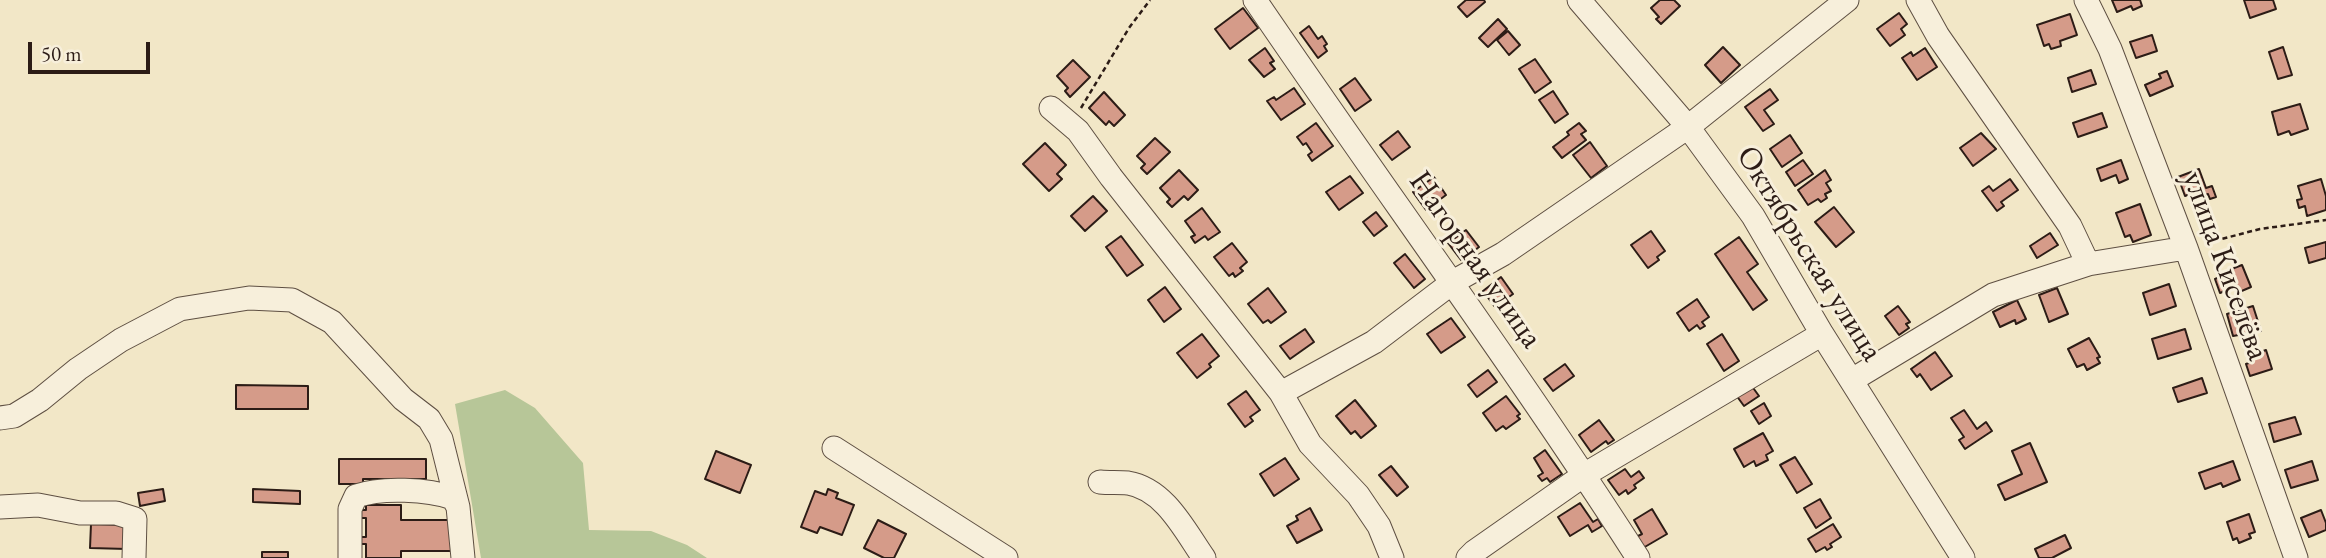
<!DOCTYPE html>
<html>
<head>
<meta charset="utf-8">
<style>
  body { margin:0 }
  #map { position:relative; width:2326px; height:558px; overflow:hidden; background:#f2e7c7; font-family:"EB Garamond",serif }
  canvas { display:block }
  .scale { position:absolute; left:28px; top:42px; width:122px; height:32px; box-sizing:border-box; border:4px solid #2c1c16; border-top:0; padding-left:9px; font-size:21px; line-height:24px; white-space:nowrap; color:#2c1c16; -webkit-text-stroke:5px #f7efdb; paint-order:stroke }
</style>
</head>
<body>
<div id="map">
<canvas width="2326" height="558"></canvas>
<div class="scale">50 m</div>
</div>
<script>
const ctx = document.querySelector('canvas').getContext('2d');
ctx.lineJoin = 'round';
function fill(path, color) { ctx.fillStyle = color; ctx.fill(path, 'evenodd'); }
function strokePath(path, color, width, dash) { ctx.strokeStyle = color; ctx.lineWidth = width; ctx.lineCap = dash ? 'butt' : 'round'; ctx.setLineDash(dash || []); ctx.stroke(path); }
function label(font, color, halo, rows, align = 'center') {
  ctx.font = font + ' "EB Garamond",serif'; ctx.lineWidth = 6; ctx.setLineDash([]); ctx.textBaseline = 'middle'; ctx.strokeStyle = halo; ctx.fillStyle = color; for (const [text, x, y, turn = 0] of rows) {
    ctx.save(); ctx.translate(x, y); ctx.rotate((+turn || 0) * Math.PI / 180); ctx.textAlign = isNaN(turn) ? turn : align; if (halo) ctx.strokeText(text, 0, 0); ctx.fillText(text, 0, 0); ctx.restore();
  }
}
const green = new Path2D(`
  M505,390l30,18 48,55 6,67 62,1 36,14 20,13h-226l-26,-154z`);
const building = new Path2D(`
  M1466,0h18l1,2 -18,15 -9,-10z
  M1660,0h14l6,6 -19,18 -5,-5 3,-2 -8,-9z
  M2112,0h28l2,6 -9,4 -2,-4 -14,6z
  M2244,0h29l3,9 -26,9z
  M1243,8l15,20 -28,21 -15,-20z
  M1899,13l8,11 -6,5 4,6 -15,11 -13,-17z
  M2070,14l7,21 -17,6 1,5 -10,3 -2,-5 -5,2 -7,-21z
  M1498,19l9,10 -19,18 -9,-9z
  M1309,26l9,13 4,-3 5,8 -3,2 3,5 -9,7 -18,-25z
  M1508,31l12,14 -11,10 -12,-15z
  M2152,35l5,16 -21,7 -6,-16z
  M1723,47l17,18 -19,18 -16,-18z
  M2283,47l9,28 -14,4 -9,-27z
  M1265,48l9,13 -4,2 5,6 -11,8 -15,-17z
  M1925,48l12,19 -20,13 -15,-22 9,-6 2,4z
  M1535,59l16,23 -16,11 -16,-24z
  M1073,60l17,17 -20,20 -5,-6 3,-3 -11,-12z
  M2091,70l5,14 -24,8 -4,-14z
  M2167,71l6,15 -23,10 -5,-11 16,-7 -2,-4z
  M1355,78l16,22 -16,11 -15,-22z
  M1294,88l11,16 -24,16 -14,-19 7,-4 2,3z
  M1770,89l8,11 -14,10 10,14 -11,7 -18,-24z
  M1553,91l15,23 -13,9 -16,-23z
  M1104,92l21,23 -11,11 -5,-5 -3,4 -17,-17z
  M2300,104l8,25 -17,6 -2,-4 -11,4 -6,-23z
  M2102,113l5,14 -29,10 -5,-14z
  M1316,123l17,23 -21,15 -4,-6 4,-3 -6,-9 -3,2 -6,-8z
  M1579,123l7,8 -5,3 5,6 -24,18 -9,-11 16,-12 -2,-3z
  M1398,131l12,16 -18,13 -12,-15z
  M1981,133l15,16 -23,17 -13,-18z
  M1790,135l12,18 -20,14 -12,-18z
  M1155,138l15,14 -23,22 -6,-6 4,-4 -8,-8z
  M1590,142l17,24 -16,12 -18,-23z
  M1045,143l21,22 -9,9 5,5 -13,12 -26,-27z
  M1803,160l10,14 -18,12 -9,-14z
  M2121,160l7,19 -9,4 -3,-8 -15,6 -4,-12z
  M2199,169l7,19 6,-2 4,11 -6,2 -2,-5 -11,4 -2,-6 -10,4 -7,-19z
  M1179,170l19,20 -10,10 -4,-4 -12,11 -5,-5 3,-3 -10,-11z
  M1825,170l6,10 -5,3 5,8 -6,3 2,4 -6,4 -3,-3 -10,6 -10,-15z
  M1350,176l13,17 -24,17 -13,-18z
  M1434,177l12,18 -20,15 -13,-18z
  M2010,179l8,11 -17,12 3,4 -7,5 -15,-20 7,-5 4,5z
  M2321,179l5,17v14l-19,6 -2,-10 -6,2 -2,-8 5,-1 -4,-13z
  M1093,196l14,15 -22,20 -14,-15z
  M2140,204l11,31 -18,7 -3,-7 -5,2 -9,-24z
  M1834,207l20,25 -18,15 -21,-25z
  M1202,208l18,24 -12,8 -3,-4 -10,7 -4,-6 4,-2 -10,-14z
  M1376,212l11,14 -13,10 -11,-14z
  M1466,230l13,17 -5,4 3,4 -5,4 -3,-4 -8,5 -13,-17z
  M1651,231l14,20 -8,6 2,3 -11,8 -17,-23z
  M2050,233l8,12 -21,13 -7,-12z
  M1121,236l22,29 -16,11 -21,-29z
  M1739,237l19,27 -11,8 20,28 -14,10 -38,-56z
  M2326,242v16l-17,5 -4,-15z
  M1232,243l15,19 -7,6 3,3 -8,6 -2,-4 -4,3 -15,-19z
  M1405,254l20,25 -11,9 -20,-25z
  M2242,265l9,22 -14,6 -2,-6 -15,6 -5,-14 7,-3 -1,-3z
  M1501,277l12,17 -18,13 -12,-16z
  M2169,284l7,22 -26,9 -7,-22z
  M1165,287l16,22 -17,13 -16,-22z
  M1268,288l18,24 -15,11 -3,-3 -5,3 -15,-19z
  M2057,288l11,26 -19,8 -10,-27z
  M1697,299l12,18 -7,5 3,4 -5,3 -3,-4 -8,6 -12,-18z
  M2017,300l9,19 -10,5 -1,-4 -15,7 -7,-15z
  M1898,306l12,16 -4,2 3,4 -10,7 -14,-19z
  M2253,306l8,25 -28,5 -6,-22z
  M1451,318l14,19 -24,16 -14,-19z
  M1305,329l9,13 -24,17 -10,-13z
  M2185,329l6,20 -33,10 -6,-20z
  M1202,334l17,22 -10,8 2,3 -14,11 -20,-25z
  M1722,334l17,27 -15,10 -17,-27z
  M2089,338l11,19 -3,1 3,5 -13,7 -3,-6 -7,3 -9,-18z
  M2266,350l6,19 -22,7 -4,-12 8,-3 -2,-6z
  M1935,352l17,24 -21,14 -11,-16 -3,3 -6,-8z
  M1565,364l9,12 -21,15 -9,-12z
  M1488,370l9,12 -20,15 -9,-12z
  M2202,378l5,15 -29,9 -5,-14z
  M236,385l72,1v23h-72z
  M1751,385l8,11 -15,10 -8,-11z
  M1246,391l14,19 -10,7 3,4 -8,6 -17,-23z
  M1506,396l14,18 -3,2 3,3 -14,10 -3,-3 -7,5 -13,-18z
  M1355,400l21,26 -15,12 -6,-7 -4,3 -15,-18z
  M1764,403l7,13 -12,8 -8,-13z
  M1964,410l13,19 9,-7 6,9 -27,18 -6,-9 5,-3 -13,-19z
  M2295,417l6,17 -27,8 -5,-18z
  M1599,420l15,20 -6,4 -2,-3 -15,11 -12,-17z
  M1763,433l10,18 -7,4 2,5 -12,6 -2,-5 -10,6 -10,-18z
  M2030,443l17,39 -42,18 -7,-15 24,-11 -10,-23z
  M1545,450l17,24 -12,8 -3,-4 -5,3 -4,-5 5,-3 -9,-15z
  M716,451l35,14 -11,28 -35,-14z
  M1795,457l17,27 -15,9 -17,-28z
  M1285,458l14,21 -25,17 -14,-22z
  M339,459h87v20h-63v5h-24z
  M2233,461l7,19 -17,7 -2,-4 -16,6 -6,-16z
  M2312,461l6,19 -27,8 -6,-18z
  M1391,466l17,21 -11,9 -18,-21z
  M1625,469l6,8 8,-6 5,7 -10,7 2,3 -8,6 -2,-4 -7,5 -11,-15z
  M163,489l2,12 -25,5 -2,-13z
  M253,489l47,2v13l-47,-2z
  M828,489l10,4 -2,5 18,7 -12,30 -22,-8 -3,6 -16,-6 14,-36 11,4z
  M1820,499l11,19 -15,10 -12,-20z
  M1580,503l13,19 5,-3 4,7 -10,6 -4,-7 -18,11 -12,-19z
  M366,505h35v15h52v31h-52v7h-35v-14h-8v-7h8v-19h-11v-8h11z
  M1310,508l12,22 -25,13 -10,-17 11,-6 -2,-4z
  M1652,509l15,25 -24,14 -7,-11 6,-3 -8,-14z
  M2321,510l5,13v7l-17,7 -8,-19z
  M2249,514l6,18 -6,2 2,4 -12,5 -2,-5 -4,2 -6,-18z
  M878,520l28,14 -12,24h-10l-20,-10z
  M91,524l36,1v24l-37,-1z
  M1833,524l8,13 -11,7 2,3 -5,3 -2,-3 -9,5 -8,-13z
  M2065,535l6,13 -19,10h-13l-4,-9z
  M262,552h26v6h-26z`);
const path = new Path2D(`
  M1081,108l48,-80 21,-28
  M2206,243l54,-14 66,-9`);
const minor = new Path2D(`
  M1255,0c127,187 261,368 383,558
  M1579,0l109,127 65,89 69,118 141,224
  M1918,0l20,36 132,190 18,38
  M2086,0l24,49 76,199 110,310
  M1051,108l27,23 33,46 170,216 29,51 48,51 21,31 13,32
  M1852,380l141,-85 95,-31 98,-16
  M1281,393l93,-51 79,-60 50,-28 185,-127 159,-127
  M0,418l14,-2 26,-16 38,-31 43,-29 59,-31 69,-11 43,2 40,22 71,77 26,20 12,20 17,68
  M834,448l172,110
  M1100,482c9,1 19,0 28,1 37,6 57,48 76,75
  M0,507l38,-2 42,8h36l19,6 -1,39
  M350,558v-49l6,-13c25,-9 72,-7 97,2l5,9 5,51
  M1468,558l6,-6 110,-77 238,-141`);
const streetNames = [
  ["Октябрьская улица",1809,254,58],
  ["Нагорная улица",1475,260,55],
  ["улица Киселёва",2225,266,70]
];
fill(green, '#b7c698');
fill(building, '#d59b89');
strokePath(building, '#2c1c16', 2);
strokePath(minor, '#5e4f42', 25);
strokePath(path, '#2c1c16', 2.5, [5, 3.5]);
strokePath(minor, '#f7efdb', 23);
label('32px', '#2c1c16', '#f7efdb', streetNames);
</script>
</body>
</html>
